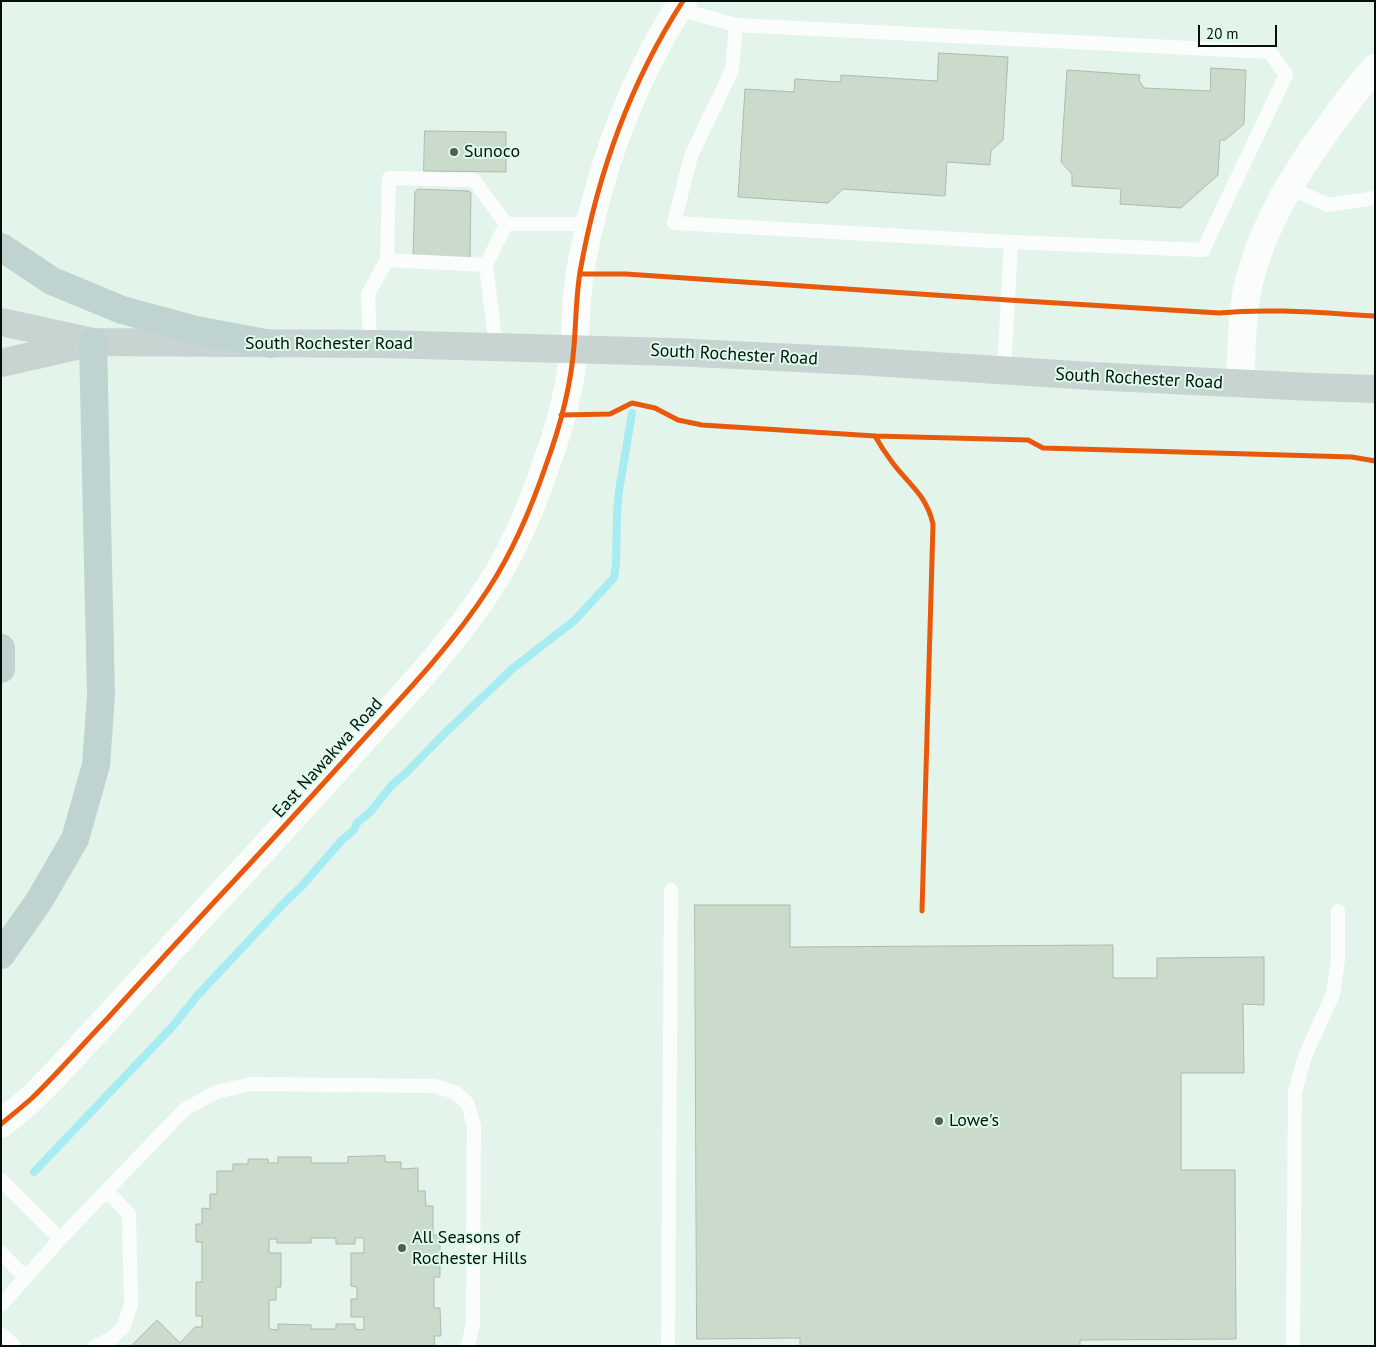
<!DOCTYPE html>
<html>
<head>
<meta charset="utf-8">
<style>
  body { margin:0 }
  #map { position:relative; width:1376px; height:1347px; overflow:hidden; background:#e3f4eb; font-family:"PT Sans",sans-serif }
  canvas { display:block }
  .frame { position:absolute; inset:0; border:2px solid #050f0a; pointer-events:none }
  .scale { position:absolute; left:1198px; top:25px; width:79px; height:22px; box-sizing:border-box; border:2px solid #050f0a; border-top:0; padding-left:6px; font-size:15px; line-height:18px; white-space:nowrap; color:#050f0a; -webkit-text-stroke:4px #dcfbeb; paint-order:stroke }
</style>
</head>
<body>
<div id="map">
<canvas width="1376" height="1347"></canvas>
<div class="frame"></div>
<div class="scale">20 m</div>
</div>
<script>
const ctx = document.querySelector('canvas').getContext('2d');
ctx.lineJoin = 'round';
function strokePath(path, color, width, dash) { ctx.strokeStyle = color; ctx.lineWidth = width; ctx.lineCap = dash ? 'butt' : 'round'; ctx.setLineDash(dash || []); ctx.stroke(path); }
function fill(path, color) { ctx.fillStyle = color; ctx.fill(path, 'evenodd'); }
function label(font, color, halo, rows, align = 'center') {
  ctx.font = font + ' "PT Sans",sans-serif'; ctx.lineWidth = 4; ctx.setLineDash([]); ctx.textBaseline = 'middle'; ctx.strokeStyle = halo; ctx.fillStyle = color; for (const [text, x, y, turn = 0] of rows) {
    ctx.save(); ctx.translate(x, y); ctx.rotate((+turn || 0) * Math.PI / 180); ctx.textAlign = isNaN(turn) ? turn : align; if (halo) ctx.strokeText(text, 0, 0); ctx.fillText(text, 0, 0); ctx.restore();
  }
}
const stream = new Path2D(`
  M34,1172l139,-146 24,-30 89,-95 15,-14 41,-47 12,-10 3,-7 14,-12 21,-26 13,-11 39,-40 68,-65 63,-49 36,-39 3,-3 2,-14 1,-51 2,-22 13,-78`);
const building = new Path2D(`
  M939,53l69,4 -5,83 -12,11 -1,14 -43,-3 -2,34 -102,-7 -15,14 -90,-6 7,-108 49,3 1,-13 46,3v-7l96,6z
  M1211,68l35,2 -2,54 -19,16h-5l-2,35 -37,33 -61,-4 1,-15 -49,-3v-12l-11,-12 6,-92 73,5 -1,5 5,8 66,3z
  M425,131l81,1v40l-82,-1z
  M418,189l51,2 2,2 -1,64 -3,2 -54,-4 2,-63z
  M695,905h95v42l323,-2v33h44v-20l107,-1v48l-21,-1 1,69h-63v97h54l1,169 -156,1v6h-280v-8l-103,1z
  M385,1156v6h16v7l17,-1v23h7l1,15h7v29h7v42h-6v31h6l1,28h-7l1,10h-304l26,-26 23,23 15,-16h7v-11h-6v-34h6v-40h-6v-18h6v-16l8,1v-15h7v-23h16v-7h15v-5h20v4h10v-6h33v6h37v-6zM311,1238h25v6h19v-6h9v15h-13v33l6,1v12h-6v18h13v13l-9,-1v-5h-19v5h-25v-4l-33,-1v6l-9,-1v-29h7v-13h5v-34h-12v-14h8v4h34z`);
const service = new Path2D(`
  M678,9l58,16 534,27 16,23 -83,175 -192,-8 -7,129
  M736,25l-4,45 -41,86 -17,67 337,19
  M1288,187l40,18 47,-7
  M387,260l2,-82 85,2 32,44
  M370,344l-2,-50 19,-34 99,5
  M496,347l-10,-82 20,-41h84
  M1,1180l59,59
  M1,1253l24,24
  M1,1305l59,-66 124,-129 32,-18 35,-8 183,2 21,6 13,12 6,22 -1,197 -5,23
  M1,1334l13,12
  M95,1346l16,-7 13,-13 7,-22 -2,-90 -22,-23
  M668,1346l3,-456
  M1293,1346l2,-254 10,-36 28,-62 5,-34v-49`);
const minor = new Path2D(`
  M1240,384c2,-33 1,-66 8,-98 14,-59 45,-110 80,-158 15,-21 30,-41 47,-60
  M1,1124c11,-9 21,-17 31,-26 26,-25 50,-53 75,-79 36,-40 73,-80 110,-120 48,-51 95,-103 142,-155 46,-50 93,-99 130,-156 24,-37 43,-82 57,-123 14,-38 25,-79 28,-119 2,-24 2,-49 6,-74 17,-96 50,-189 103,-271`);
const primary = new Path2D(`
  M1,322l92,20 290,2 290,8 185,9 233,15 221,11 63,2
  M1,363l84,-19`);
const motorway = new Path2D(`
  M1,247l51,34 70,29 74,20 75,14
  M1,648v21
  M1,955l38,-54 36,-62 21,-74 5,-69 -8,-354`);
const cycleway = new Path2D(`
  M580,274h46l382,26 211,13c51,-5 104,0 156,3
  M561,415l49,-1 22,-11 23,5 23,12 24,5 173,11 153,4 15,8 309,9 23,4
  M875,436c5,9 11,18 17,26 17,23 34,32 41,62l-11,387
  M1,1124c11,-9 21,-17 31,-26 26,-25 50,-53 75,-79 36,-40 73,-80 110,-120 48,-51 95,-103 142,-155 46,-50 93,-99 130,-156 24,-37 43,-82 57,-123 14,-38 25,-79 28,-119 2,-24 2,-49 6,-74 17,-96 50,-189 103,-271`);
const markers = [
  [454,152,5,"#535f59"],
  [939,1121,5,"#535f59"],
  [402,1248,5,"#535f59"]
];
const poiNames = [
  ["Sunoco",464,152],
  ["Lowe's",949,1121],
  ["All Seasons of",412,1238],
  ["Rochester Hills",412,1259]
];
const streetNames = [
  ["South Rochester Road",329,344],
  ["South Rochester Road",734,355,3],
  ["South Rochester Road",1139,379,3],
  ["East Nawakwa Road",328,758,-48]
];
strokePath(stream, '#a7ebf3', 8);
fill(building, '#cadacb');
strokePath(building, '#aeb9b1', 1);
strokePath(service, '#fbfdfc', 14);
strokePath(minor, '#fbfdfc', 28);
strokePath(primary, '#c7d4d1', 28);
strokePath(motorway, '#bfd3d0', 28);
strokePath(cycleway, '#e8590c', 5);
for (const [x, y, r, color] of markers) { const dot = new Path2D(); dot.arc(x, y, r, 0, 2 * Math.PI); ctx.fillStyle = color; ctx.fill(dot); strokePath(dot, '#dcfbeb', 2); }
label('18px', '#050f0a', '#dcfbeb', poiNames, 'left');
label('18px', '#050f0a', '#dcfbeb', streetNames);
</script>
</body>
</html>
